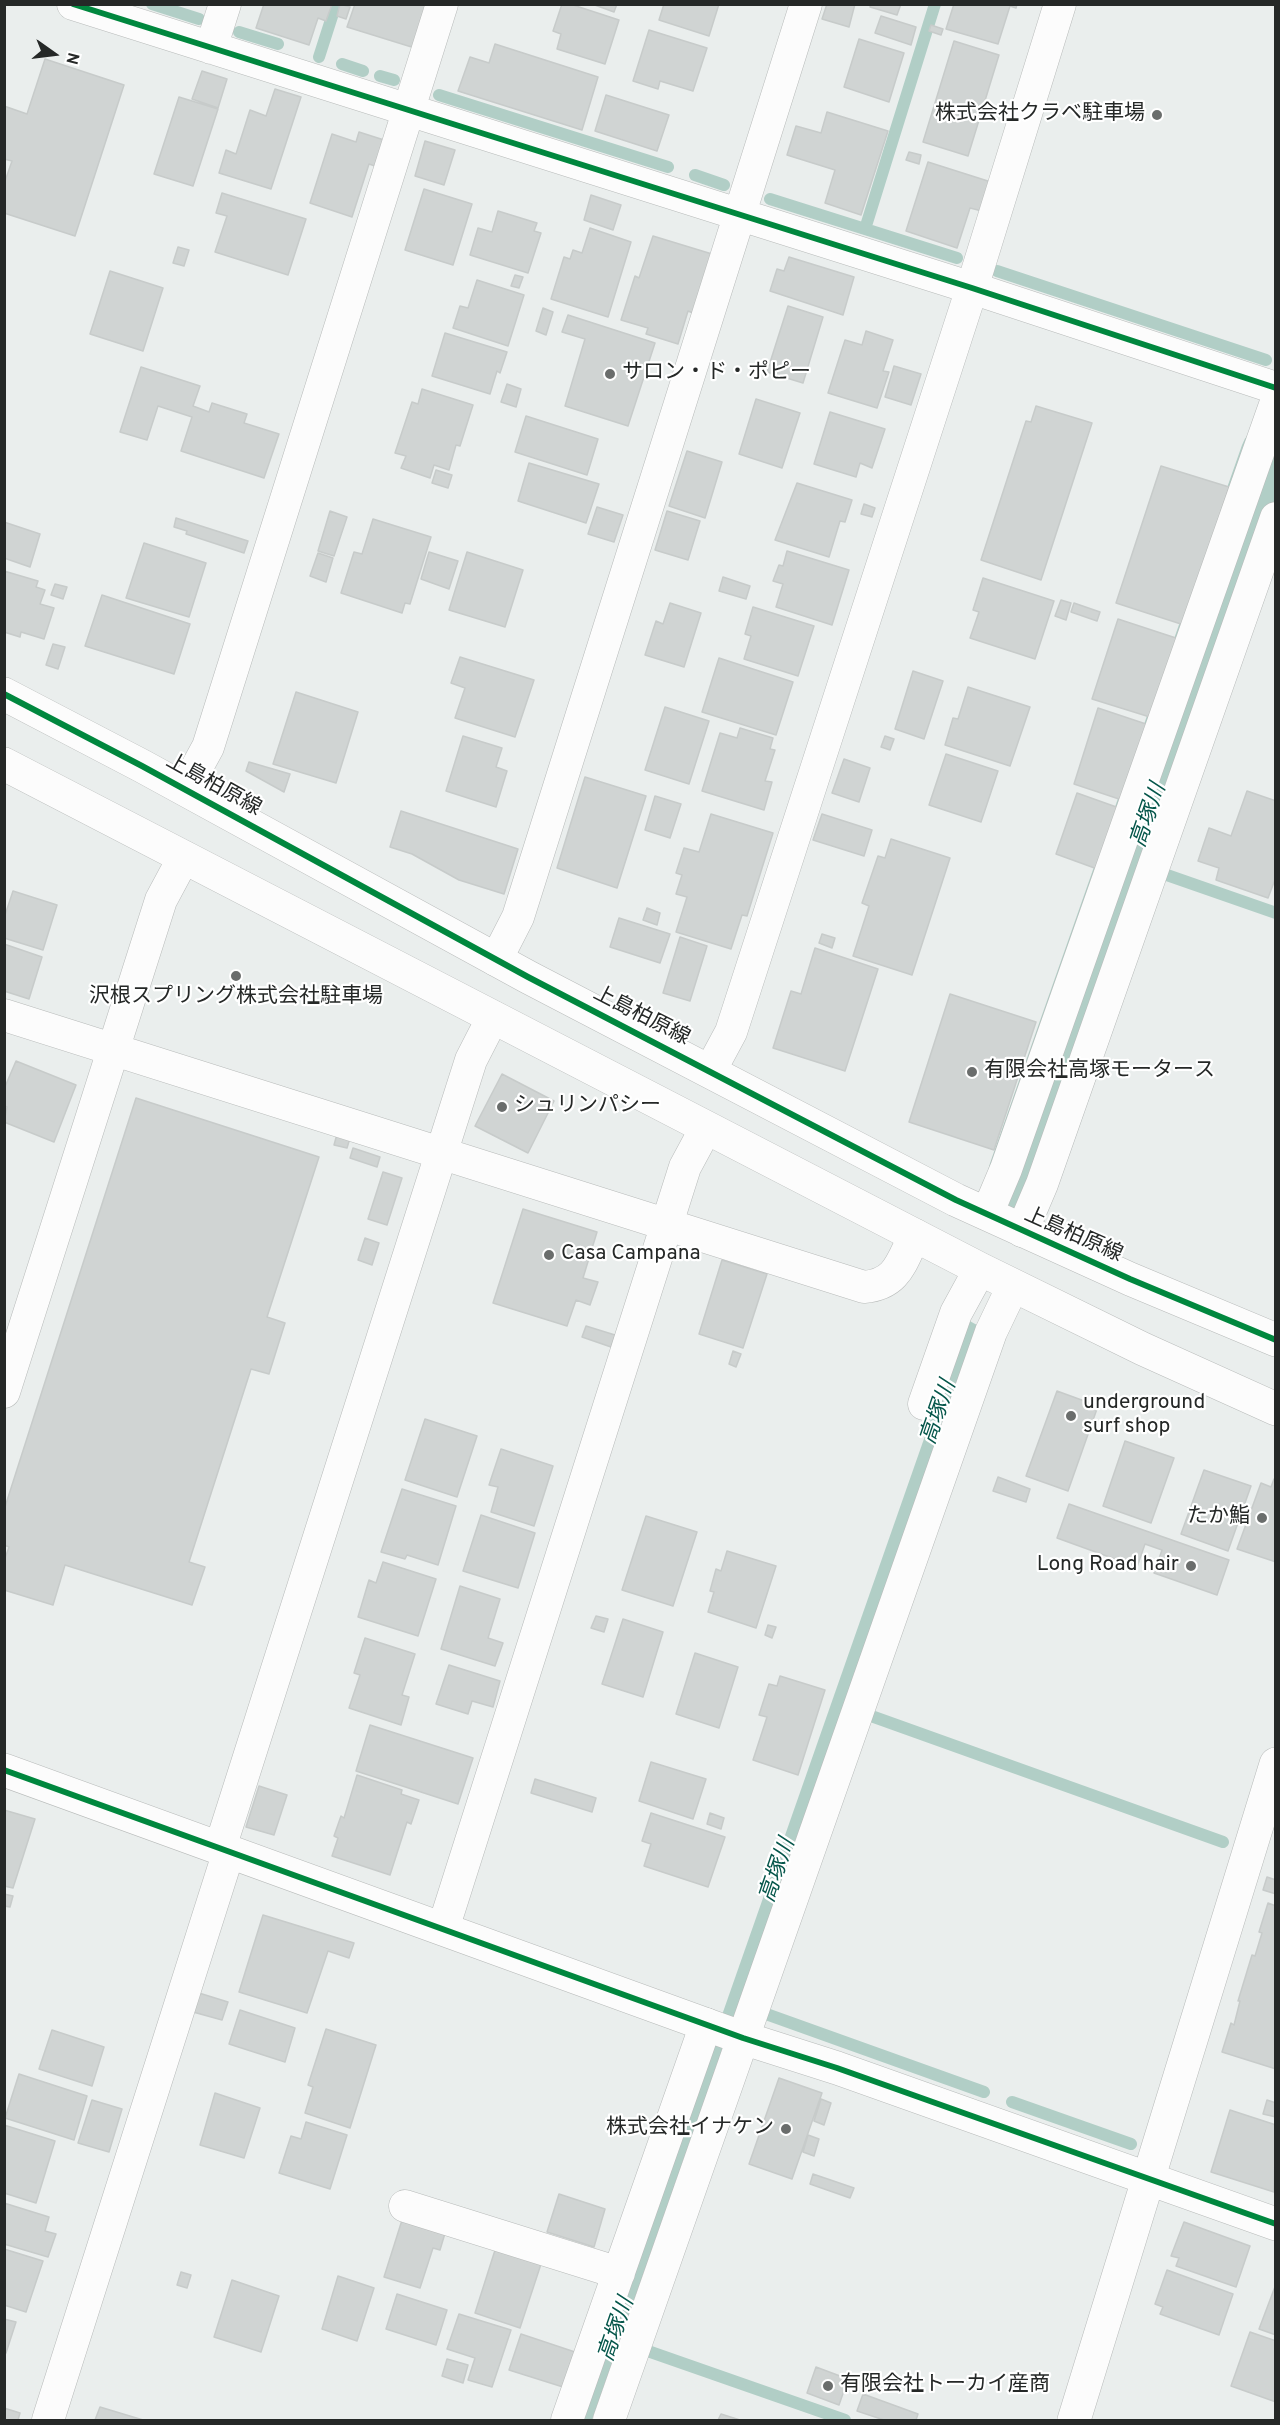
<!DOCTYPE html>
<html>
<head>
<meta charset="utf-8">
<style>
  body { margin:0 }
  #map { position:relative; width:1280px; height:2425px; overflow:hidden; background:#eaeeed; font-family:Overpass,sans-serif }
  canvas { display:block }
  .frame { position:absolute; inset:0; border:6px solid #252827; pointer-events:none }
  .north { position:absolute; left:24px; top:24px; width:60px; height:60px; -webkit-text-stroke:4px #fff; paint-order:stroke; rotate:104deg; font-size:16px; font-weight:700; line-height:24px; text-align:center; color:#252827 }
  .north::after { content:''; display:block; margin:auto; width:21px; height:27px; background:#252827; clip-path:polygon(50% 0,100% 100%,50% 72%,0 100%) }
</style>
</head>
<body>
<div id="map">
<canvas width="1280" height="2425"></canvas>
<div class="frame"></div>
<div class="north">N</div>
</div>
<script>
const ctx = document.querySelector('canvas').getContext('2d');
ctx.lineJoin = 'round';
function fill(path, color) { ctx.fillStyle = color; ctx.fill(path, 'evenodd'); }
function strokePath(path, color, width, dash) { ctx.strokeStyle = color; ctx.lineWidth = width; ctx.lineCap = dash ? 'butt' : 'round'; ctx.setLineDash(dash || []); ctx.stroke(path); }
function label(font, color, halo, rows, align = 'center') {
  ctx.font = font + ' Overpass,"Noto Sans JP",sans-serif'; ctx.lineWidth = 4.5; ctx.setLineDash([]); ctx.textBaseline = 'middle'; ctx.strokeStyle = halo; ctx.fillStyle = color; for (const [text, x, y, turn = 0] of rows) {
    ctx.save(); ctx.translate(x, y); ctx.rotate((+turn || 0) * Math.PI / 180); ctx.textAlign = isNaN(turn) ? turn : align; if (halo) ctx.strokeText(text, 0, 0); ctx.fillText(text, 0, 0); ctx.restore();
  }
}
const water = new Path2D(`
  M966,1319l11,6 -385,1095h-12z`);
const stream = new Path2D(`
  M152,4l47,15
  M239,32l39,12
  M319,57l17,-53
  M342,64l21,7
  M380,76l14,4
  M439,95l229,72
  M695,175l29,10
  M770,199l187,59
  M865,229l70,-225
  M997,271l269,89
  M1164,874l112,39
  M874,1717l349,125
  M769,2015l215,77
  M1012,2102l119,42
  M642,2349l203,71`);
const river = new Path2D(`
  M1024,1175l252,-718`);
const building = new Path2D(`
  M264,4h68l-6,17 -8,-3 -9,27 -53,-17z
  M340,4l10,3 -4,12 -9,-3z
  M355,4h77l-14,45 -71,-22z
  M562,4h8l49,16 -14,44 -48,-15 4,-15 -8,-3z
  M592,4h25l-3,8z
  M664,4h55l-10,32 -50,-16z
  M827,4h28l-6,23 -27,-8z
  M871,4h30l-4,11 -27,-8z
  M954,4h63l-1,4 -6,-2 -12,38 -52,-15z
  M881,16l35,11 -5,18 -36,-12z
  M931,25l12,4 -2,6 -12,-4z
  M649,30l58,18 -14,43 -33,-10 -2,8 -25,-8z
  M859,39l45,14 -15,49 -45,-15z
  M954,41l45,14 -31,101 -45,-14z
  M495,44l103,33 -16,53 -124,-39 12,-34 19,6z
  M45,59l79,26 -49,151 -71,-23v-29l8,-23 -8,-2v-53l23,8z
  M202,71l25,8 -9,29 -26,-9z
  M275,89l26,8 -30,92 -52,-16 7,-23 10,4 14,-44 16,6z
  M606,95l63,20 -12,36 -62,-20z
  M179,97l39,12 -25,77 -39,-12z
  M827,112l61,19 -27,84 -36,-12 10,-33 -48,-15 9,-29 25,7z
  M359,132l25,8 -9,26 -6,-2 -17,53 -42,-14 22,-69 24,8z
  M425,141l30,9 -11,35 -29,-9z
  M909,152l12,3 -2,9 -13,-4z
  M928,162l63,20 -9,29 -12,-3 -13,40 -51,-17z
  M424,189l48,15 -19,61 -48,-15z
  M222,193l84,26 -18,56 -73,-23 12,-36 -11,-3z
  M591,195l30,10 -8,25 -29,-10z
  M498,211l39,12 -3,8 7,2 -13,40 -58,-18 8,-27 14,4z
  M590,228l41,14 -23,75 -57,-18 13,-42 6,2 3,-9 9,3z
  M653,236l59,18 -19,59 -5,-2 -10,33 -32,-10 2,-6 -27,-8 14,-44 4,2z
  M178,247l11,3 -5,16 -11,-3z
  M789,257l65,20 -11,38 -73,-24 7,-22 7,2z
  M110,271l53,17 -20,63 -53,-17z
  M515,275l8,2 -4,11 -8,-2z
  M477,280l47,15 -16,51 -55,-18 7,-22 8,2z
  M788,306l35,11 -20,66 -36,-11z
  M543,308l10,4 -7,23 -10,-4z
  M568,315l87,28 -27,83 -63,-20 20,-67 -23,-7z
  M866,331l27,9 -10,31 6,1 -12,36 -49,-15 17,-53 17,5z
  M445,333l62,19 -7,21 -3,-2 -7,23 -58,-18z
  M894,366l27,8 -10,31 -26,-8z
  M141,367l59,19 -7,20 16,6 3,-9 35,11 -3,9 35,11 -15,44 -83,-27 11,-34 -34,-11 -11,34 -27,-8z
  M507,384l14,5 -5,18 -15,-5z
  M422,389l51,16 -13,41 -4,-1 -7,25 -15,-5 -4,13 -29,-10 5,-12 -11,-3 17,-51 6,2z
  M756,399l44,14 -18,55 -43,-14z
  M1036,406l56,17 -51,157 -60,-20 45,-139 5,1z
  M830,412l55,17 -13,39 -12,-5 -4,14 -42,-13z
  M526,416l72,23 -11,36 -72,-23z
  M687,451l35,11 -17,56 -36,-12z
  M529,463l70,21 -13,39 -68,-22z
  M1161,466l68,21 -45,138 -68,-22z
  M436,470l16,5 -4,13 -16,-5z
  M797,483l55,17 -7,22 -5,-1 -11,36 -54,-17z
  M864,504l11,4 -3,9 -11,-3z
  M597,507l26,8 -9,27 -26,-8z
  M330,511l17,6 -13,39 -16,-5z
  M667,511l33,10 -12,39 -33,-10z
  M176,518l72,23 -4,12 -58,-19 1,-3 -13,-4z
  M373,519l58,18 -21,67 -5,-1 -3,10 -61,-20 13,-41 8,2z
  M4,522l36,12 -10,33 -26,-9z
  M144,543l62,20 -17,54 -63,-19z
  M787,551l62,19 -17,55 -56,-18 7,-23 -10,-3 6,-16 4,1z
  M429,552l29,9 -9,28 -28,-10z
  M467,552l56,18 -18,57 -56,-17z
  M318,553l15,5 -7,24 -16,-6z
  M4,571l34,10 -2,6 9,3 -5,14 14,4 -10,31 -23,-7 -1,5 -16,-5z
  M723,577l27,9 -4,13 -27,-8z
  M983,578l71,23 -19,58 -65,-21 9,-26 -6,-2z
  M55,584l12,3 -4,12 -12,-4z
  M102,595l88,29 -16,50 -89,-28z
  M1061,600l10,3 -5,17 -11,-4z
  M670,603l31,10 -17,54 -39,-12 11,-34 7,3z
  M1074,603l26,9 -3,9 -26,-9z
  M753,607l61,19 -16,50 -54,-17 7,-23 -6,-2z
  M1118,619l61,20 -26,79 -61,-19z
  M53,644l12,3 -7,22 -12,-4z
  M460,657l74,23 -19,57 -60,-19 10,-30 -14,-5z
  M719,658l74,24 -17,53 -74,-23z
  M913,671l30,10 -19,58 -29,-10z
  M968,687l62,20 -20,59 -65,-21 8,-27 5,1z
  M296,692l62,20 -22,71 -63,-19z
  M665,707l44,14 -20,63 -44,-14z
  M1098,708l51,17 -24,76 -51,-17z
  M740,728l33,10 -3,11 5,1 -10,31 7,1 -8,28 -62,-19 18,-58 17,5z
  M463,736l39,12 -6,19 11,4 -11,36 -50,-16z
  M885,736l9,3 -4,11 -9,-3z
  M946,754l52,17 -17,51 -52,-17z
  M844,759l26,9 -11,34 -27,-9z
  M249,762l41,12 -6,18 -38,-21z
  M585,777l61,19 -29,92 -60,-20z
  M1247,791l29,10v76l-8,21 -52,-18 3,-12 -21,-7 11,-33 22,8z
  M1077,793l45,16 -22,61 -44,-16z
  M655,796l26,8 -11,34 -25,-8z
  M401,811l117,38 -14,45 -45,-14 -47,-26 -22,-7z
  M711,814l62,19 -26,83 -5,-1 -11,34 -55,-17 11,-35 -11,-3 6,-19 -6,-2 8,-25 15,4z
  M822,814l50,16 -8,26 -51,-16z
  M891,839l59,19 -38,117 -59,-19 16,-50 -7,-3 16,-47 7,2z
  M13,891l44,14 -14,45 -39,-12v-20z
  M647,908l13,5 -3,12 -14,-5z
  M619,918l51,16 -10,29 -50,-16z
  M822,934l13,4 -3,10 -13,-5z
  M680,937l27,9 -17,55 -27,-8z
  M4,944l38,13 -13,42 -25,-8z
  M815,948l63,21 -33,102 -72,-23 18,-57 10,3z
  M950,994l86,28 -42,128 -85,-28z
  M16,1061l60,24 -22,57 -50,-20 3,-15 -3,-1v-17z
  M502,1074l52,27 -26,52 -53,-27z
  M136,1098l183,59 -52,160 18,6 -16,51 -18,-5 -62,193 16,5 -13,38 -127,-40 -12,40 -49,-15v-29l5,-14 -5,-2v-35z
  M337,1134l13,4 -3,10 -13,-3z
  M353,1148l27,9 -3,10 -27,-9z
  M383,1172l19,6 -15,47 -19,-6z
  M523,1209l74,23 -14,46 15,4 -8,23 -14,-5 -9,26 -74,-23z
  M365,1238l14,5 -7,22 -14,-5z
  M722,1260l45,14 -24,74 -44,-14z
  M586,1326l29,9 -4,12 -29,-10z
  M733,1351l8,3 -5,13 -7,-3z
  M1057,1391l41,15 -30,85 -42,-15z
  M425,1419l52,17 -20,61 -52,-17z
  M1125,1441l49,17 -23,65 -48,-17z
  M501,1449l52,17 -19,60 -43,-14 7,-25 -9,-2z
  M1204,1470l47,16 -23,65 -47,-17z
  M998,1477l32,12 -4,13 -33,-11z
  M1274,1479l2,1v82l-39,-13 24,-66 10,4z
  M402,1489l54,17 -18,59 -31,-10 -2,4 -24,-7z
  M1069,1504l160,56 -12,35 -63,-22 8,-23 -17,-6 -8,23 -80,-29z
  M481,1515l54,18 -17,55 -55,-17z
  M646,1516l51,16 -24,74 -51,-16z
  M727,1551l49,15 -20,62 -48,-16 6,-20 -4,-1 6,-22 5,2z
  M383,1562l53,17 -18,57 -60,-19 11,-37 7,3z
  M460,1586l40,13 -12,39 15,5 -8,23 -54,-17z
  M596,1616l12,3 -4,13 -13,-4z
  M623,1619l40,13 -20,65 -41,-13z
  M768,1625l8,2 -4,11 -7,-3z
  M365,1638l50,16 -13,41 7,2 -8,28 -52,-17 11,-33 -6,-2z
  M695,1653l43,14 -19,61 -43,-14z
  M449,1665l51,16 -7,26 -21,-6 -4,13 -32,-10z
  M780,1676l45,14 -27,85 -45,-15 14,-43 -8,-2 10,-31 8,2z
  M370,1725l103,33 -15,46 -102,-33z
  M651,1762l55,17 -13,40 -54,-18z
  M357,1775l45,15 -1,4 18,6 -8,24 -4,-2 -17,53 -58,-19 6,-18 -4,-2 7,-20 3,2z
  M535,1779l61,19 -4,14 -61,-19z
  M259,1786l28,9 -13,40 -28,-8z
  M4,1810l31,9 -22,69 -9,-2z
  M651,1813l74,24 -17,50 -64,-21 7,-22 -9,-3z
  M710,1813l14,5 -3,11 -14,-5z
  M1267,1877l9,3v14l-13,-4z
  M4,1894l9,2 -3,11 -6,-1z
  M1268,1903l8,3v163l-54,-17 9,-29 3,2 6,-24h-2l14,-46 3,1 7,-23 -3,-1z
  M263,1915l91,28 -5,15 -21,-7 -21,62 -68,-21z
  M199,1993l29,9 -6,18 -29,-8z
  M240,2010l55,18 -10,34 -56,-18z
  M326,2029l50,16 -26,83 -45,-15 8,-26 -5,-2z
  M52,2030l52,17 -12,39 -53,-17z
  M19,2074l68,22 -13,44 -69,-22z
  M779,2078l43,15 -30,86 -43,-15z
  M215,2093l45,15 -16,50 -44,-13z
  M821,2099l10,4 -7,22 -10,-4z
  M92,2100l30,9 -13,43 -31,-9z
  M1267,2100l9,3v14l-13,-3z
  M1230,2110l46,15 -2,67 -63,-20z
  M306,2122l41,13 -17,54 -51,-16 12,-37 10,3z
  M4,2125l51,16 -19,62 -32,-10z
  M808,2135l11,4 -5,17 -11,-4z
  M813,2174l41,14 -4,10 -40,-14z
  M559,2194l46,15 -11,38 -47,-15z
  M4,2203l45,14 -4,14 11,3 -8,23 -44,-13z
  M403,2217l43,13 -6,20 -7,-2 -13,40 -36,-11z
  M1184,2222l66,24 -14,41 -60,-21 3,-8 -8,-2z
  M496,2247l46,14 -22,67 -45,-15z
  M4,2249l39,12 -17,51 -22,-7z
  M1167,2270l66,24 -14,41 -59,-21 3,-7 -8,-3z
  M181,2272l10,3 -4,13 -10,-3z
  M338,2276l36,12 -17,53 -35,-12z
  M232,2280l47,16 -18,56 -47,-15z
  M1276,2284v51l-17,-6z
  M397,2294l50,16 -11,35 -50,-16z
  M459,2314l52,16 -19,57 -24,-7 7,-22 -28,-9z
  M4,2319l12,3 -10,31h-2z
  M1250,2332l26,9v61l-45,-16z
  M521,2334l54,18 -12,35 -54,-17z
  M447,2359l21,6 -5,18 -21,-7z
  M816,2367l32,12 -9,26 -32,-12z
  M863,2394l55,20 -2,6h-32l-27,-9z
  M100,2407l43,13h-48z
  M4,2408l16,5 -2,7h-14z
  M721,2414l19,6h-22z`);
const minor = new Path2D(`
  M73,4l899,284 304,100
  M211,48l14,-44
  M185,789l23,-42 234,-743
  M496,960l22,-43 288,-913
  M4,1015l860,272c34,-3 37,-25 51,-52
  M710,1071l21,-39 241,-744 88,-284
  M987,1214l19,-45 270,-767
  M1022,1231l20,-47 234,-666
  M4,1392l157,-492 23,-43
  M924,1404l32,-91 24,-44
  M220,1848l251,-788 22,-43
  M443,1929l242,-762 21,-39
  M405,2206l214,67
  M48,2420l181,-569
  M567,2420l139,-396
  M609,2420l382,-1088 22,-46`);
const tertiary = new Path2D(`
  M4,694l138,72 386,211 428,223 174,79 146,61
  M4,764l976,505 163,80 133,60
  M4,1770l739,268 94,30 439,156
  M1074,2420l202,-656`);
const cycleway = new Path2D(`
  M73,4l899,284 304,100
  M4,694l138,72 386,211 428,223 174,79 146,61
  M4,1770l739,268 94,30 439,156`);
const markers = [
  [1157,115,6,"#6a6d6c"],
  [610,374,6,"#6a6d6c"],
  [236,976,6,"#6a6d6c"],
  [972,1072,6,"#6a6d6c"],
  [502,1107,6,"#6a6d6c"],
  [549,1255,6,"#6a6d6c"],
  [1071,1416,6,"#6a6d6c"],
  [1262,1518,6,"#6a6d6c"],
  [1191,1566,6,"#6a6d6c"],
  [786,2129,6,"#6a6d6c"],
  [828,2386,6,"#6a6d6c"]
];
const poiNames = [
  ["株式会社クラベ駐車場",1145,115,"right"],
  ["サロン・ド・ポピー",622,374],
  ["沢根スプリング株式会社駐車場",236,998,"center"],
  ["有限会社高塚モータース",984,1072],
  ["シュリンパシー",514,1107],
  ["Casa Campana",561,1255],
  ["underground",1083,1404],
  ["surf shop",1083,1428],
  ["たか鮨",1250,1518,"right"],
  ["Long Road hair",1179,1566,"right"],
  ["株式会社イナケン",774,2129,"right"],
  ["有限会社トーカイ産商",840,2386]
];
const streetNames = [
  ["上島柏原線",213,786,29],
  ["上島柏原線",641,1017,27],
  ["上島柏原線",1073,1236,24]
];
const waterNames = [
  ["高塚川",1150,816,-71],
  ["高塚川",940,1413,-71],
  ["高塚川",779,1871,-71],
  ["高塚川",618,2330,-71]
];
fill(water, '#b1cec6');
strokePath(stream, '#b1cec6', 12);
strokePath(river, '#b1cec6', 72);
fill(building, '#d0d4d3');
strokePath(building, '#c7cbca', 1.5);
strokePath(minor, '#b8bbba', 33);
strokePath(tertiary, '#b8bbba', 34);
strokePath(minor, '#fcfcfc', 32);
strokePath(tertiary, '#fcfcfc', 33);
strokePath(cycleway, '#00873e', 6);
for (const [x, y, r, color] of markers) { const dot = new Path2D(); dot.arc(x, y, r, 0, 2 * Math.PI); ctx.fillStyle = color; ctx.fill(dot); strokePath(dot, '#fff', 2); }
label('21px', '#252827', '#fff', poiNames, 'left');
label('21px', '#252827', '#fff', streetNames);
label('italic 22px', '#05564a', '#fff', waterNames);
</script>
</body>
</html>
